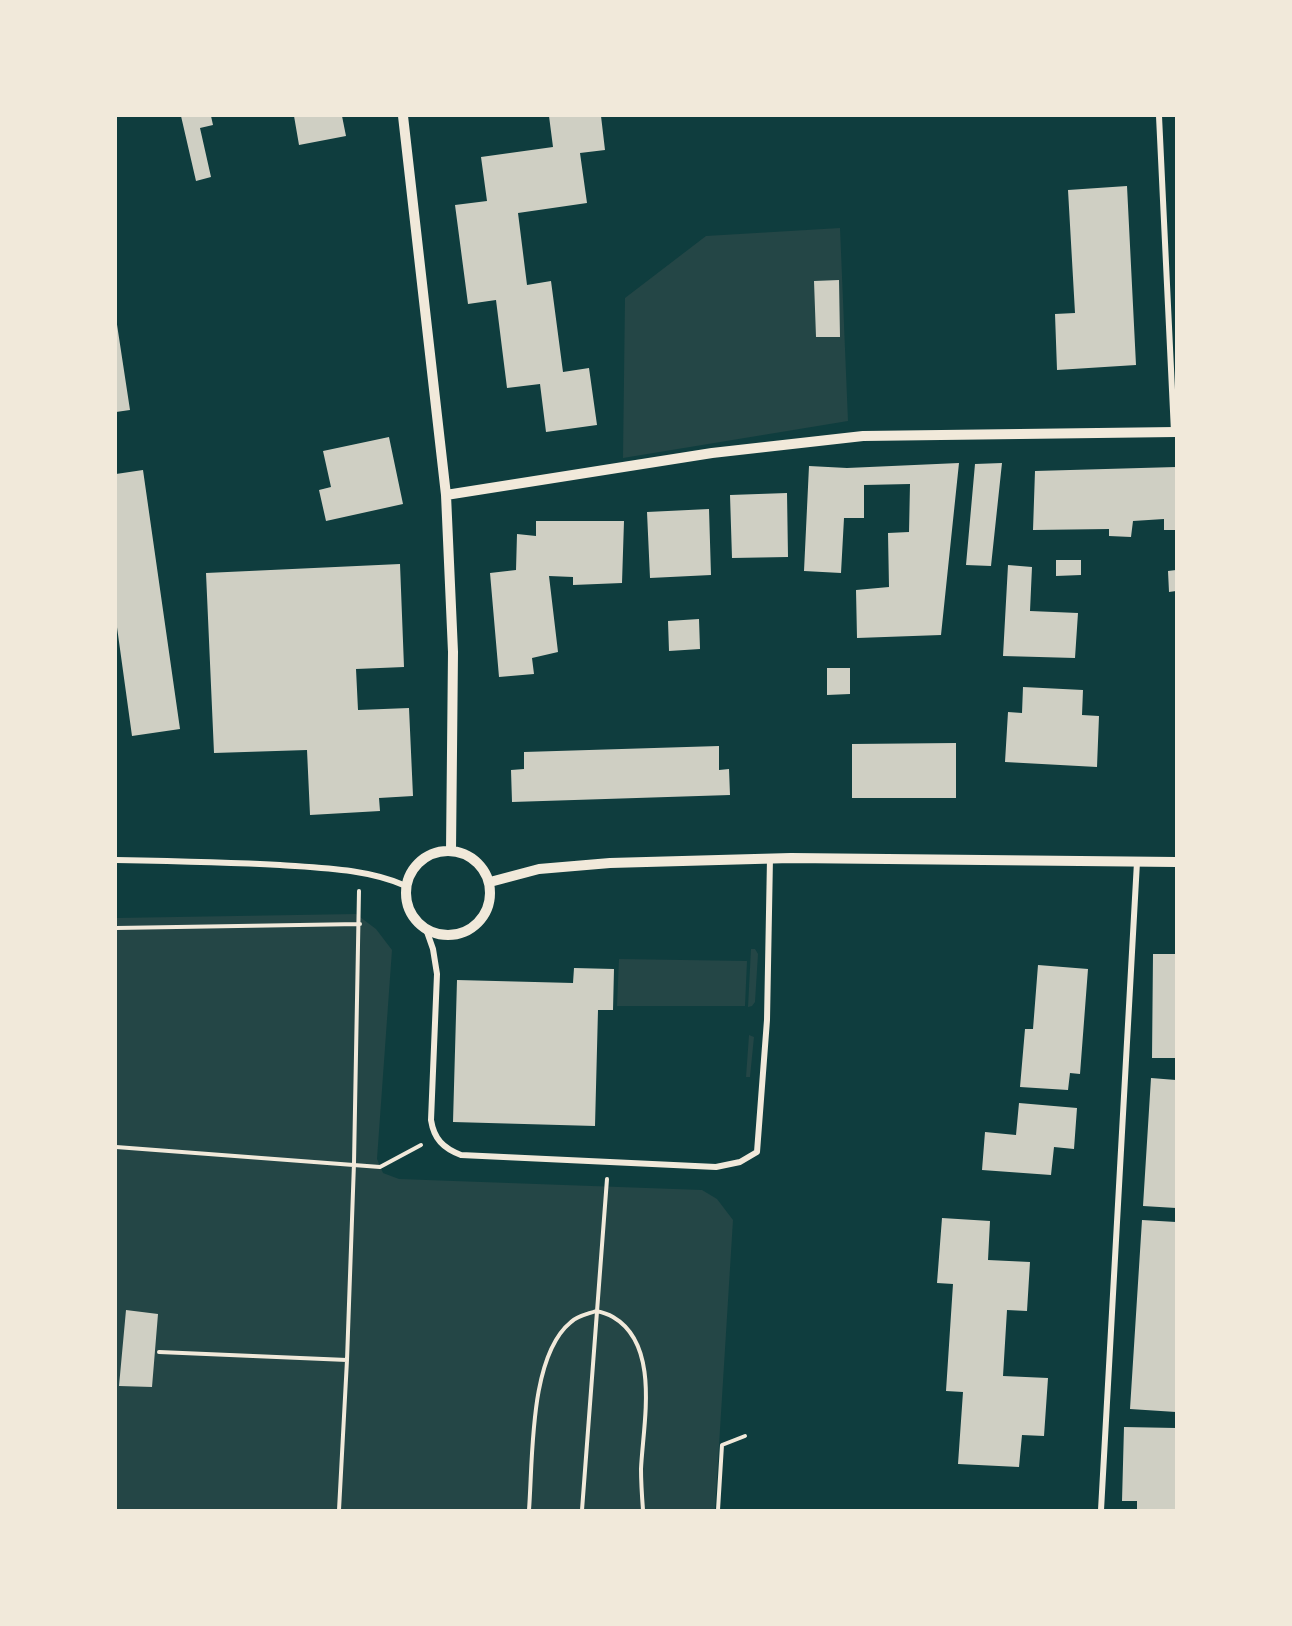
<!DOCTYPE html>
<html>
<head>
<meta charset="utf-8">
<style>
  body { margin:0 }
  #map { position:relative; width:1292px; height:1626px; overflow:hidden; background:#0f3d3e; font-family:Montserrat,sans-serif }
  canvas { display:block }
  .frame { position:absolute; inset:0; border:117px solid #f1e9da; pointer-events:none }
</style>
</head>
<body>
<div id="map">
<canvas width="1292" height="1626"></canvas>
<div class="frame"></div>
</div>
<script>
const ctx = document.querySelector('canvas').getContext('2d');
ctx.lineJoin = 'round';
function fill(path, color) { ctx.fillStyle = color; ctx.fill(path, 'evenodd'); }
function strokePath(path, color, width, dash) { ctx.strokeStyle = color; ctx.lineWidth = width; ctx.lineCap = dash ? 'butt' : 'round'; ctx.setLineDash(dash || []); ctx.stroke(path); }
const green = new Path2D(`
  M840,228l8,193 -225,37 2,-160 81,-62z
  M356,914l20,15 16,21 -15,209 6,14 16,6 303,11 15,9 16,21 -18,290h-599v-592z
  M751,949h4l3,5 -3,48 -3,4 -4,1z
  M619,959l128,2 -2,45h-128z
  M749,1035l5,2 -4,40h-4z`);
const building = new Path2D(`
  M181,116h30l2,9 -13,3 11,49 -15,4z
  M294,116h48l4,20 -47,9z
  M549,116h52l4,34 -25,3 7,50 -69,10 9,72 24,-4 12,91 26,-4 8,57 -51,7 -6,-48 -33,4 -11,-88 -28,4 -13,-99 32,-4 -6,-44 72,-10z
  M1127,186l9,179 -79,5 -2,-56 20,-1 -7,-123z
  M839,280l1,57h-24l-2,-56z
  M116,318l14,92 -14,2z
  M389,437l14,67 -77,17 -7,-31 12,-3 -8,-36z
  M959,463l-18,172 -84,3 -1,-48 33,-3 -1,-54 21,-1 1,-48 -46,1v33h-20l-3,55 -37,-2 5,-105 38,2z
  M1002,463l-11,103 -25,-1 9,-101z
  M1176,467v63h-12v-11l-31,2 -2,16 -22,-1v-7l-76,1 2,-59z
  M143,470l37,259 -48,7 -16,-116v-146z
  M787,493l1,64 -56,1 -2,-63z
  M709,509l2,66 -61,3 -3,-66z
  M536,521h88l-2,62 -49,2v-8l-24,-1 9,76 -26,6 2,16 -35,3 -9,-104 26,-3 1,-36 19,2z
  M1056,560h25v15l-25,1z
  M400,564l4,103 -48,2 2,41 51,-2 4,88 -34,2 1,13 -70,4 -3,-65 -93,3 -8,-180z
  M1008,565l24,2 -2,44 48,2 -3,45 -72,-2z
  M1176,570v21l-7,1 -1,-21z
  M699,619l1,30 -31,2 -1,-30z
  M827,668h23v26l-23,1z
  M1023,687l60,3 -1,25 17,1 -2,51 -92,-5 3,-50 14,1z
  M956,743v55h-104v-54z
  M719,746v24l10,-1 1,26 -218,7 -1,-32 13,-1v-17z
  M1153,954h23v104h-24z
  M1038,965l50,4 -8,105 -10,-1 -2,17 -48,-3 5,-58h8z
  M574,968l40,1 -1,41h-15l-3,116 -142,-4 4,-142 116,3z
  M1151,1078l25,2v128l-33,-2z
  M1019,1103l58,5 -3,41 -20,-2 -3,28 -69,-5 3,-38 31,3z
  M942,1218l48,3 -2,39 42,2 -3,49 -20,-1 -4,66 45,2 -4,58 -22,-1 -3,32 -61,-3 5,-72 -17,-1 7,-107 -16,-1z
  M1142,1220l34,2v190l-46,-3z
  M126,1310l32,4 -6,73 -33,-1z
  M1124,1427l52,1v82h-39v-9h-15z`);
const path = new Path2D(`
  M116,928l244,-4
  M116,1147l264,20 41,-22
  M159,1352l188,8
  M339,1510l8,-150 7,-197 5,-272
  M529,1510c4,-51 0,-154 42,-188 6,-6 17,-8 25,-11 5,1 12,3 17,6 48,28 30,107 28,152 0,13 1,28 2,41
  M582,1510l25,-331
  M718,1510l4,-65 23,-9`);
const minor = new Path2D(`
  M1159,116l15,316
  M116,860c55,1 109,2 164,5 42,3 88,4 126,21
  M426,929l7,20 4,25 -6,146c3,19 12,28 30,35l255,12 24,-5 17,-10 10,-132 3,-162
  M1101,1510l36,-648`);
const tertiary = new Path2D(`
  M403,116l43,379 7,157 -2,198
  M446,495l266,-42 151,-17 313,-4
  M406 893a42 42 0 1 1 84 0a42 42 0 1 1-84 0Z
  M490,882l49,-13 71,-6 181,-5 385,4`);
fill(green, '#244646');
fill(building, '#cfcfc3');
strokePath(path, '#f1e9da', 4);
strokePath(minor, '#f1e9da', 6);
strokePath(tertiary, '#f1e9da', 10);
</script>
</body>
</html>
